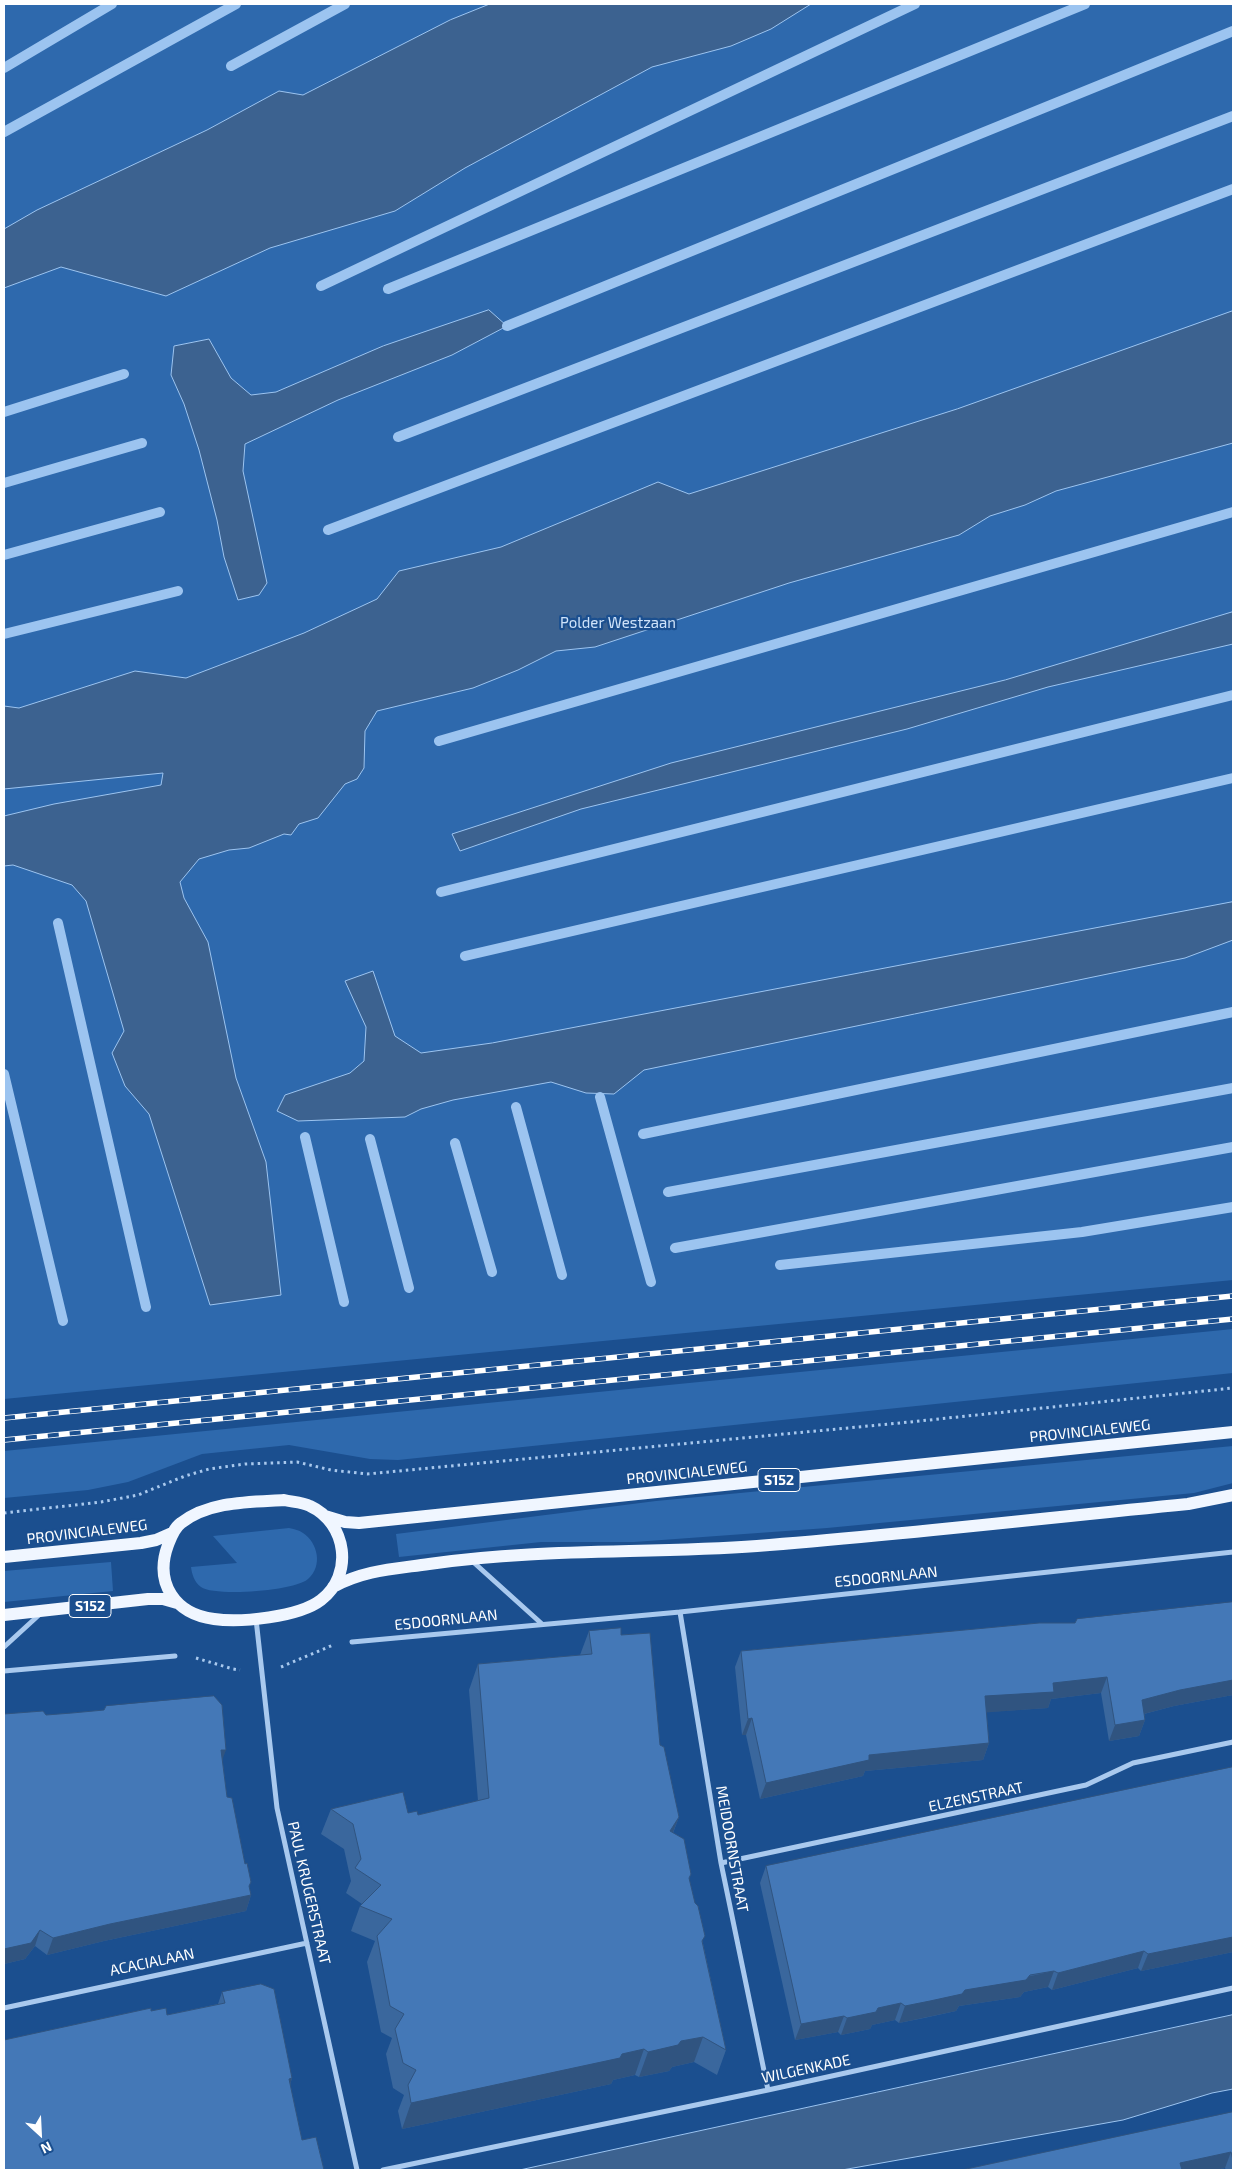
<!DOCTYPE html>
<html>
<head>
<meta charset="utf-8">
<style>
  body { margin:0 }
  #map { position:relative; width:1237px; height:2174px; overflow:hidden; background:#1b4f8f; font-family:"Exo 2",sans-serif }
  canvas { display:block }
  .frame { position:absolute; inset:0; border:5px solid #fff; pointer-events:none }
  .north { position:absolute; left:15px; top:2109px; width:50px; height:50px; -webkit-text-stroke:4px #1b4f8f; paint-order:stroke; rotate:155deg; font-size:14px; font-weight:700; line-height:20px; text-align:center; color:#fff }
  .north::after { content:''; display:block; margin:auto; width:18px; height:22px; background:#fff; clip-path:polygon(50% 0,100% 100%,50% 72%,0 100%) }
</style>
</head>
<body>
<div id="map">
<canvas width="1237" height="2174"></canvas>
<div class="frame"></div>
<div class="north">N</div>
</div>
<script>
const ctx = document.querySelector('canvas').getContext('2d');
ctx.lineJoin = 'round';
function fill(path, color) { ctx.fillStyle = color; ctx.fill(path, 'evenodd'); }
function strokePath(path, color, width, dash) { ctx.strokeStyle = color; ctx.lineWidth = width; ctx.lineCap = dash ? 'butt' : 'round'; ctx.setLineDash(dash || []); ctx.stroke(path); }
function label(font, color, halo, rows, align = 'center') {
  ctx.font = font + ' "Exo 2",sans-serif'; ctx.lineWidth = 4.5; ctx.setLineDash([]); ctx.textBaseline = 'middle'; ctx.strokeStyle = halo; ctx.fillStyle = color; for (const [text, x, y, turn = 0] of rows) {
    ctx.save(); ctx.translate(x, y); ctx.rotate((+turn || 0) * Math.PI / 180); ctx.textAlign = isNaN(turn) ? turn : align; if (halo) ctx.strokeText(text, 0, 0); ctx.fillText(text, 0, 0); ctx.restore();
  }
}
const green = new Path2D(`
  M4,4h1229v1276l-1229,119z
  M1233,1329v44l-835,87 -28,-1 -81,-14 -87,9 -74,28 -40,8 -84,8v-47z
  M1233,1446v37l-39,10 -367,35 -193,14h-93l-142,15 -3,-23 260,-33z
  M289,1528c4,1 10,2 14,5 15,10 20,33 5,46 -13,12 -93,18 -107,8 -7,-5 -9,-13 -10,-20l46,-4 -24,-27z
  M111,1562l2,29 -109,11v-31z`);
const water = new Path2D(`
  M490,4h321l-40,25 -40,17 -79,21 -187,101 -70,43 -125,37 -104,48 -105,-29 -57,21v-59l33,-19 170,-80 72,-39 24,4 147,-75z
  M489,310l18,16 -55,29 -114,45 -93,44 -2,27 24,112 -8,12 -21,5 -14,-43 -7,-37 -18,-70 -15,-46 -13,-29 3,-29 35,-7 22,39 20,17 25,-3 107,-46z
  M1233,311v132l-177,48 -31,14 -35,11 -31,19 -170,48 -194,64 -39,4 -38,19 -45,18 -96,23 -12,20 -1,37 -7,11 -12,5 -27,34 -19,6 -8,11 -7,-1 -35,14 -20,2 -30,9 -19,23 4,16 24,44 28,136 30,84 15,133 -71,10 -61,-191 -24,-28 -13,-33 12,-22 -38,-130 -14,-16 -59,-20 -9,1v-50l50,-12 107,-19 2,-12 -159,16v-83l15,2 116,-37 51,7 118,-45 73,-34 22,-28 102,-24 157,-65 31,12 268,-85z
  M1233,612v32l-185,43 -141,42 -326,80 -121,42 -8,-17 219,-71 334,-83z
  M1233,902v38l-48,18 -541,112 -30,24 -28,-1 -35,-11 -98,18 -32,9 -16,8 -107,4 -21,-10 8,-16 65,-22 14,-12 2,-34 -21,-46 28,-10 22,65 26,17 71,-10z
  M1233,2015v74l-21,4 -89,27 -281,50h-322z`);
const stream = new Path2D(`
  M231,66l114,-62
  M4,68l108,-64
  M4,132l232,-128
  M321,286l594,-282
  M388,289l697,-285
  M507,326l726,-295
  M4,412l120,-38
  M398,437l835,-321
  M4,483l138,-40
  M328,530l905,-341
  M4,555l156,-43
  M4,634l174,-43
  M439,741l794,-229
  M441,892l792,-197
  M58,923l88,384
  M465,956l768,-178
  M4,1074l59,247
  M600,1097l51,185
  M516,1107l46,168
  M643,1134l590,-122
  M305,1137l39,165
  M370,1139l39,149
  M455,1143l37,129
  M668,1192l565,-104
  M675,1248l558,-101
  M780,1265l302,-33 151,-25`);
const path = new Path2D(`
  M4,1513l97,-11 37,-7 47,-19 24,-7 36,-5 52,-2 34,8 36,4 543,-52 323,-34
  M196,1658l37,11 7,1
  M281,1667l52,-22`);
const street = new Path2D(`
  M471,1560l71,64
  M680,1612l41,251 47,227
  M256,1619l21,189 80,362
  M352,1642l328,-30 553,-60
  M4,1647l36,-33
  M4,1671l171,-15
  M721,1863l365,-78 47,-22 100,-21
  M4,2008l303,-65
  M383,2170l385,-80 465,-102`);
const primary = new Path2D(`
  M284,1500c8,2 18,2 26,6 37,17 44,69 11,94 -22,17 -81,23 -107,19 -39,-5 -60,-36 -46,-74 3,-8 6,-17 13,-22 28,-22 69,-21 103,-23z
  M325,1516l20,6 14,1 874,-91
  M4,1557l137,-14 15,-3 16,-7
  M333,1587c31,-17 61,-18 96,-23 109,-16 219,-10 328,-18 144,-11 288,-28 431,-42l45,-9
  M4,1615l144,-16h15l14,4`);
const rail = new Path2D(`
  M4,1418l1229,-122
  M4,1440l1229,-121`);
const wall = new Path2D(`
  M1233,1602v93l-59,11 -30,8 1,6 -6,16 -30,5 -8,-48 -50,6 -3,9 -62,4 3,31 -6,17 -118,11 -2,5 -103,23 -14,-64h-4l-7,-68 6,-16 334,-28z
  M589,1631l32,4 39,110 19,72 -6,16 18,41 -2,5 37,171 -9,25 -23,-13 -22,5 -3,4 -30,6 -4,-2 -22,5 -2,4 -209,45 -4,-18 6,-16 -11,-7 -7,-34 6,-16 -11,-6 -14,-70 8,-21 -24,-10 9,-25 2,-2 -16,-11 5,-12 -7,-32 -23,-15 10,-25 77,4 10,2 60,-14 -9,-111 9,-26 102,-9z
  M4,1714l42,1 176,45 5,37 24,98 -5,16 -142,30 -57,14 -12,-9 -10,13 -21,5z
  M1233,1767v185l-92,19 -3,-3 -86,22 -4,-3 -24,5 -4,5 -61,9 -3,5 -32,7 -25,5 -4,-3 -23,5 -2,4 -29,6 -3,-3 -43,8 -35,-157 6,-17z
  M222,1992l70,86 -2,7 12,55 -151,-129 16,4 51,-11z
  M1233,2112v58h-7l-1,-2 -9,2h-254z`);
const shadedWall = new Path2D(`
  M1107,1677l-6,16 -50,6 -3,9 -69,5 6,-17 68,-13z
  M1233,1680v15l-59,11 -38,10 6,-16 38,-10z
  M752,1718l-6,17h-4l6,-16z
  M1145,1720l-6,16 -30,5 6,-16z
  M989,1743l-6,17 -118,11 -2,5 -103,23 6,-16 103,-28z
  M221,1750h5l-6,16z
  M679,1817l-10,25 1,-11z
  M251,1895l-5,16 -142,30 -57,14 6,-17 57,-14z
  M40,1930l-5,16 -10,13 -21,5v-15z
  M1233,1937v15l-92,19 7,-17z
  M1144,1951l-6,17 -86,22 6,-17z
  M1054,1971l-6,16 -24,5 -4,5 -61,9 -3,5 -57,12 6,-17 60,-16z
  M901,2003l-6,17 -23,5 -2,4 -29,6 6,-17 31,-10z
  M844,2016l-6,16 -43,8 6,-16z
  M703,2037l-9,25 -22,5 -3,4 -30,6 9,-25 33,-11z
  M644,2049l-9,26 -22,5 -2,4 -209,45 9,-26z
  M292,2078l-5,16 2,-15z
  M1231,2152l-6,16 -9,2h-39l3,-7z`);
const building = new Path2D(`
  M1233,1602v78l-53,10 -38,10 3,20 -30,5 -8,-48 -54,6 1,9 -69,4 4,47 -120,12v5l-103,23 -14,-65 -4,1 -7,-68 298,-28h36l2,-4z
  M621,1628v7l29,-2 10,112 4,2 15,70 -9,14 14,8 7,35 -2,4 6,25 3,3 7,30 -3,5 24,109 -23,-13 -22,4 -3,4 -30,7 -4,-3 -22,5 -2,4 -209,45 -3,-18 8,-15 -13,-7 -8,-34 9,-15 -14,-8 -13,-70 15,-17 -32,-13 21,-21 -26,-17 6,-9 -8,-35 -22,-15 72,-17 5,21 9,-2 1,4 71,-17 -11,-134 114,-10 -3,-23z
  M214,1696l8,9 4,45h-5l6,47 5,1 13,66 2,-1 4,19 -2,4 2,9 -141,29 -57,14 -13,-8 -9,13 -27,6v-235l39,-3 3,4 26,-2 32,-3 2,-4z
  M1233,1767v170l-85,17 -4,-3 -86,22 -4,-2 -24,4 -4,5 -61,10 -3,4 -32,7 -25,5 -4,-3 -23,5 -2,4 -29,6 -3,-2 -43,8 -35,-158z
  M261,1984l13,5 18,89 -3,1 13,61 14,-3 8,33h-320v-130l147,-32v3l15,-3 1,7 58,-12 -3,-11z
  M1233,2112v48l-2,-8 -51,11 2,7h-220z`);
const shields = [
  [779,1480,42],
  [90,1606,42]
];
const shieldNames = [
  ["S152",779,1480],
  ["S152",90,1606]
];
const parkNames = [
  ["Polder Westzaan",618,623]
];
const streetNames = [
  ["PROVINCIALEWEG",1090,1431,-6],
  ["PROVINCIALEWEG",687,1473,-6],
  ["PROVINCIALEWEG",87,1532,-7],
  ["ESDOORNLAAN",886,1577,-6],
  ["ESDOORNLAAN",446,1620,-6],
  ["ELZENSTRAAT",976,1797,-12],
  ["MEIDOORNSTRAAT",732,1849,80],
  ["PAUL KRUGERSTRAAT",309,1893,77],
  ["ACACIALAAN",152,1962,-12],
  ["WILGENKADE",806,2069,-12]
];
fill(green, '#2e69ad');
fill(water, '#3c6290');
strokePath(water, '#9cc4f0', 1);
strokePath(stream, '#9cc4f0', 10);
strokePath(path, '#a9c9ee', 3, [2.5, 4]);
strokePath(street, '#a9c9ee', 5);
strokePath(primary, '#f0f6ff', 12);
strokePath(rail, '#fff', 5.5);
strokePath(rail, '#1b4f8f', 4, [11]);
fill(wall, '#3a679d');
fill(shadedWall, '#305480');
fill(building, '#4478b7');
strokePath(building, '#305480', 1);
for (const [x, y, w] of shields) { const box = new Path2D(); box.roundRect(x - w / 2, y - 11.5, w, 23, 4); ctx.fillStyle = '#1b4f8f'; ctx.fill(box); strokePath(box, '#fff', 1); }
label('bold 14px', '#fff', null, shieldNames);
label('15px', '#cfe3fa', '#1b4f8f', parkNames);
label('15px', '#fff', '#1b4f8f', streetNames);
</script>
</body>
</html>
